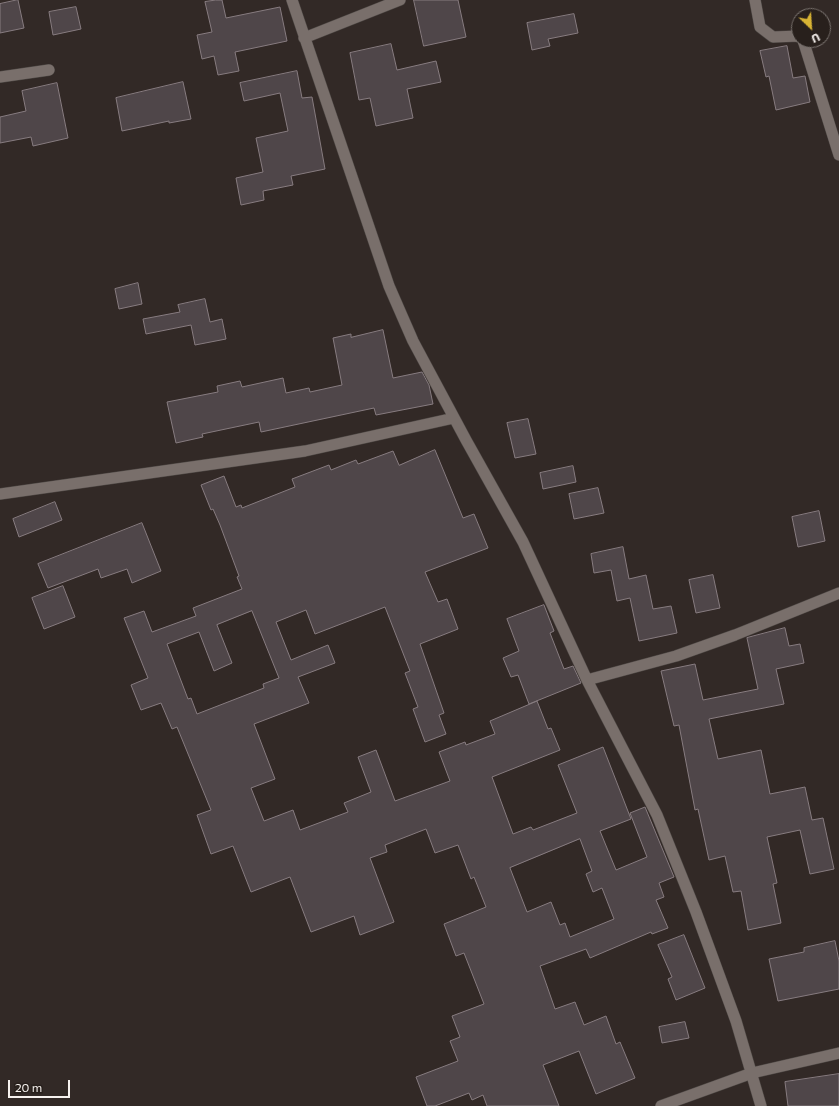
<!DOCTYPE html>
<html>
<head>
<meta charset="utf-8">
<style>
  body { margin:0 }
  #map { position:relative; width:839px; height:1106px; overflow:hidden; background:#322926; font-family:Commissioner,sans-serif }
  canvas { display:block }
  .north { position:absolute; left:791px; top:8px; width:40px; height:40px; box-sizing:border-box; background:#28201c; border:1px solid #7b7470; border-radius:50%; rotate:155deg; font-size:11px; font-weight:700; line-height:16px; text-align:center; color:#f7f2ef }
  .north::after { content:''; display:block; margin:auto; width:14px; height:18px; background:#d8b434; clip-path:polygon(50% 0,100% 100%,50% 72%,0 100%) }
  .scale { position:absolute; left:8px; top:1080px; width:62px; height:18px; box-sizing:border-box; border:2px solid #f7f2ef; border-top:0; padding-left:5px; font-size:12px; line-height:14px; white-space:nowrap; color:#f7f2ef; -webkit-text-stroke:3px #28201c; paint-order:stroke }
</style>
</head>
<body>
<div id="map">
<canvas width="839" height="1106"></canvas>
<div class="north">U</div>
<div class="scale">20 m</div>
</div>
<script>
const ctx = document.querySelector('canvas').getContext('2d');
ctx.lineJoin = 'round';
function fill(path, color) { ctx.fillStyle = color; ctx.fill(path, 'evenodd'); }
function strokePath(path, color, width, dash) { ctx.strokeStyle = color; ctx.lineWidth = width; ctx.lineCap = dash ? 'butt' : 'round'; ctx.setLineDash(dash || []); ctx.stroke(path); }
const building = new Path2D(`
  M18,0l6,28 -24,5v-29z
  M216,0h6l4,18 54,-11 7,34 -52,11 4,19 -21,4 -4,-19 -12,3 -5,-24 15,-3 -7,-30z
  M414,0h44l8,37 -42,9z
  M76,7l5,22 -28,6 -4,-23z
  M574,14l4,19 -30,6 2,7 -18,4 -5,-27z
  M391,44l6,26 39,-9 5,21 -34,7 6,29 -37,8 -6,-28 -11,2 -9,-47z
  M787,46l6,32 12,-2 5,26 -34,8 -7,-34 -3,1 -6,-26z
  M297,71l5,27 10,-1 13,72 -34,7 2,9 -30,6 1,9 -23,5 -5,-27 27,-6 -7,-34 32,-7 -8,-38 -36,8 -4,-18z
  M183,82l8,37 -22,4v-2l-47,10 -6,-33z
  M57,83l11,55 -35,8 -2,-9 -31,6v-26l26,-6 -4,-20z
  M138,283l4,21 -23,5 -4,-20z
  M205,299l5,23 12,-3 4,20 -31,6 -4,-20 -45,9 -3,-15 37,-7 -2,-7z
  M383,330l10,48 29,-6 7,13 4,19 -57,11 -2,-7 -113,24 -2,-10 -57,12 1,3 -27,6 -9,-41 51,-10 -1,-6 23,-5 2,6 41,-9 3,15 23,-5 1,4 32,-7 -9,-47 18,-4v3z
  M528,419l8,35 -21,4 -8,-35z
  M435,450l28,68 11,-4 14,34 -63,24 13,30 9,-3 11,30 -38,15 24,69 -5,2 7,19 -21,8 -12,-33 5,-2 -13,-34 5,-2 -25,-64 -70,27 -9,-24 -30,12 15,38 37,-15 7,18 -37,14 11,26 -55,21 21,55 -24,9 13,33 29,-11 7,20 48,-18 -4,-9 27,-11 -13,-35 18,-7 19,51 55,-20 -11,-29 26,-10 1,3 29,-11 -5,-13 47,-20 11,28 3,-1 9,22 -68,27 21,57 18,-7 2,3 44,-17 -19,-48 45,-18 28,72 -31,12 16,39 31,-13 -17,-44 15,-6 29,70 -15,6 5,14 -8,3 12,28 -16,6 -1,-2 -61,26 -4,-9 -46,17 15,43 20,-7 9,23 22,-9 10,28 4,-2 15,36 -39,16 -17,-43 -36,14 16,41h-72l-4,-11 -11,5 -3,-7 -34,13h-8l-11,-29 42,-16 -8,-20 10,-4 -8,-21 32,-12 -20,-51 -8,3 -12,-32 42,-17 -12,-30 -3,2 -13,-34 -23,8 -9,-24 -41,16 2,7 -17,6 24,64 -34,13 -6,-19 -43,16 -21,-55 -39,15 -18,-46 -22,8 -14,-39 14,-5 -34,-83 -5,2 -11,-26 -20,7 -10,-25 17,-7 -24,-60 20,-7 8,21 44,-16 -3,-8 49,-19 -5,-12 2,-1 -19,-51 -7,-16 -2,1 -10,-25 23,-9 12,31 5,-2 1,3 53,-21 -3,-8 37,-14 2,5 25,-10 2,4 35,-13 6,14zM252,611l27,67 -16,6 1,4 -67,26 -6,-16 -3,1 -21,-55 32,-12 15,39 18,-8 -15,-38zM580,839l12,32 -6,3 7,18 9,-4 12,31 -44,18 -5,-14 -5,2 -9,-23 -24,10 -17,-44z
  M573,466l3,16 -33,7 -3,-16z
  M598,488l6,25 -30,6 -5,-25z
  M55,502l7,18 -43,17 -6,-18z
  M819,511l6,30 -27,6 -6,-30z
  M142,523l19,48 -29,12 -5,-14 -26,9 -3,-9 -50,19 -10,-24z
  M623,547l6,32 17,-4 7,34 18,-3 6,27 -38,8 -9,-43 -13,3 -6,-31 -17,3 -3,-19z
  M713,575l7,33 -24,5 -7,-33z
  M63,586l12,31 -31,12 -12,-31z
  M544,605l10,26 -4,2 14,36 9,-3 8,17 -52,21 -11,-29 -7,2 -8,-19 16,-7 -12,-32z
  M785,628l4,18 11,-2 4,19 -28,6 8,35 -75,15 9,40 43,-9 9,44 35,-7 7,33 11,-2 11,51 -24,5 -10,-44 -33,7 10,46 -4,1 8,39 -33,7 -7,-39 -8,1 -8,-36 -16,4 -11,-51 -3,1 -16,-85 -5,1 -13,-55 34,-7 8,36 55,-11 -11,-51z
  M684,935l21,53 -29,12 -8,-21 4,-2 -14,-32z
  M835,941l4,20v28l-61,12 -9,-42 35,-7v-4z
  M685,1022l4,16 -27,5 -3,-16z
  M839,1074v32h-51l-3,-24z`);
const minor = new Path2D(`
  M292,0l97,286 24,55 53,99 57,102 64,138 70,135 39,97 40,109 25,85
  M755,0l5,27 13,10 26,-1
  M304,38l96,-38
  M803,40l36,115
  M0,77l49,-7
  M0,494l305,-43 149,-33
  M587,680l89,-24 59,-21 104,-42
  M661,1106l91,-33 87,-20`);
fill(building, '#4f4649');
strokePath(building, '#877c80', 1);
strokePath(minor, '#4e4845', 12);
strokePath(minor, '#796f6b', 11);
</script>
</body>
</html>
